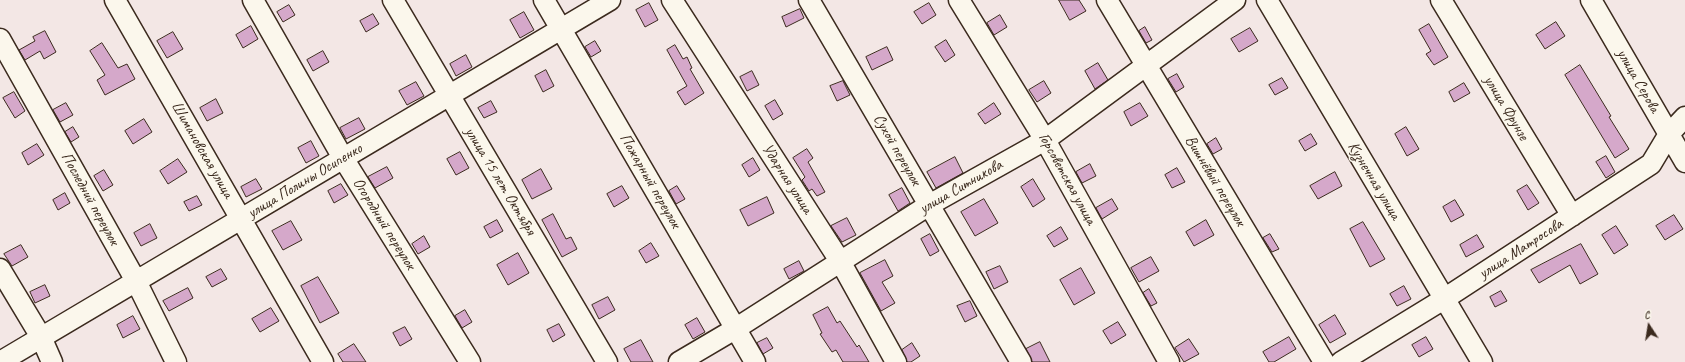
<!DOCTYPE html>
<html>
<head>
<meta charset="utf-8">
<style>
  body { margin:0 }
  #map { position:relative; width:1685px; height:362px; overflow:hidden; background:#f3e7e5; font-family:Caveat,sans-serif }
  canvas { display:block }
  .north { position:absolute; left:1629px; top:306px; width:40px; height:40px; -webkit-text-stroke:3px #fbf7ec; paint-order:stroke; rotate:348deg; font-size:11px; font-weight:700; line-height:16px; text-align:center; color:#3b2a1e }
  .north::after { content:''; display:block; margin:auto; width:14px; height:18px; background:#3b2a1e; clip-path:polygon(50% 0,100% 100%,50% 72%,0 100%) }
</style>
</head>
<body>
<div id="map">
<canvas width="1685" height="362"></canvas>
<div class="north">С</div>
</div>
<script>
const ctx = document.querySelector('canvas').getContext('2d');
ctx.lineJoin = 'round';
function fill(path, color) { ctx.fillStyle = color; ctx.fill(path, 'evenodd'); }
function strokePath(path, color, width, dash) { ctx.strokeStyle = color; ctx.lineWidth = width; ctx.lineCap = dash ? 'butt' : 'round'; ctx.setLineDash(dash || []); ctx.stroke(path); }
function label(font, color, halo, rows, align = 'center') {
  ctx.font = font + ' Caveat,sans-serif'; ctx.lineWidth = 3; ctx.setLineDash([]); ctx.textBaseline = 'middle'; ctx.strokeStyle = halo; ctx.fillStyle = color; for (const [text, x, y, turn = 0] of rows) {
    ctx.save(); ctx.translate(x, y); ctx.rotate((+turn || 0) * Math.PI / 180); ctx.textAlign = isNaN(turn) ? turn : align; if (halo) ctx.strokeText(text, 0, 0); ctx.fillText(text, 0, 0); ctx.restore();
  }
}
const building = new Path2D(`
  M1059,0h20l7,11 -16,9z
  M649,3l9,17 -13,7 -9,-17z
  M929,3l7,12 -14,9 -8,-12z
  M289,5l6,10 -12,7 -6,-10z
  M800,9l4,9 -18,9 -4,-10z
  M524,12l10,18 -14,8 -10,-18z
  M373,14l6,10 -13,8 -6,-11z
  M1000,15l7,12 -13,8 -7,-12z
  M1556,22l9,14 -20,13 -9,-14z
  M1429,24l19,33 -14,8 -8,-11 5,-3 -12,-21z
  M251,26l7,13 -15,9 -7,-13z
  M1145,27l7,13 -6,3 -7,-12z
  M1250,28l8,13 -19,11 -8,-13z
  M45,31l11,21 -12,7 -4,-8 -15,9 -6,-10 16,-9 -2,-4z
  M173,32l10,17 -16,9 -10,-17z
  M946,40l9,15 -10,7 -10,-15z
  M595,41l6,10 -10,6 -6,-10z
  M102,43l16,25 9,-4 8,15 -30,16 -8,-15 8,-5 -15,-24z
  M675,45l8,14 4,-2 5,11 -2,1 14,24 -19,12 -8,-13 10,-6 -20,-36z
  M887,47l6,13 -21,10 -6,-13z
  M323,51l6,11 -16,9 -6,-11z
  M466,55l6,12 -16,9 -6,-12z
  M1098,63l10,17 -13,9 -10,-18z
  M1580,65l31,51 -2,1 20,32 -14,9 -50,-83z
  M546,70l8,16 -11,6 -8,-16z
  M752,71l7,14 -12,6 -7,-14z
  M1177,74l7,13 -8,5 -8,-13z
  M1282,78l6,10 -13,7 -6,-10z
  M843,81l7,14 -13,6 -7,-15z
  M1044,81l7,12 -14,9 -8,-12z
  M416,82l8,14 -17,9 -8,-14z
  M1464,83l6,10 -16,9 -5,-10z
  M14,92l11,19 -10,7 -12,-20z
  M216,99l7,14 -16,8 -7,-13z
  M775,100l8,14 -10,6 -8,-14z
  M491,101l6,11 -13,6 -6,-10z
  M66,103l7,12 -13,7 -7,-12z
  M994,103l7,11 -16,10 -7,-10z
  M1140,103l8,13 -17,10 -7,-14z
  M359,118l6,11 -19,10 -6,-11z
  M144,119l8,13 -19,12 -8,-13z
  M73,127l6,10 -8,5 -6,-10z
  M1406,127l13,22 -12,7 -12,-22z
  M1311,134l6,10 -12,7 -6,-10z
  M1216,138l6,11 -9,5 -6,-10z
  M311,141l8,15 -13,7 -8,-15z
  M37,144l7,11 -16,10 -6,-12z
  M807,149l6,9 -5,4 17,30 -8,4 -5,-7 -3,2 -7,-11 3,-3 -12,-19z
  M460,152l9,16 -13,7 -9,-16z
  M1606,156l9,16 -9,6 -10,-16z
  M955,157l8,16 -27,15 -9,-16z
  M753,158l7,12 -11,7 -7,-12z
  M178,159l9,13 -19,12 -8,-13z
  M1090,164l6,12 -14,7 -6,-11z
  M387,167l6,11 -18,10 -7,-11z
  M1177,168l8,14 -13,6 -7,-13z
  M541,169l11,20 -20,10 -10,-19z
  M104,170l9,15 -10,6 -9,-15z
  M1335,172l7,14 -24,13 -8,-13z
  M256,179l6,10 -16,8 -5,-10z
  M1033,179l12,20 -12,8 -12,-20z
  M341,184l7,11 -14,8 -6,-12z
  M1527,185l12,18 -11,7 -11,-19z
  M622,186l7,12 -15,9 -7,-13z
  M677,186l8,13 -9,5 -7,-13z
  M902,188l8,15 -12,8 -9,-16z
  M65,193l5,10 -12,7 -5,-10z
  M197,196l5,9 -13,6 -5,-9z
  M767,197l7,16 -26,13 -8,-16z
  M984,199l14,24 -23,13 -14,-24z
  M1112,199l6,10 -16,10 -6,-11z
  M1455,200l9,15 -13,7 -8,-15z
  M553,214l13,25 5,-2 6,12 -15,8 -20,-37z
  M1674,215l9,14 -18,11 -9,-14z
  M847,218l9,17 -14,7 -11,-16z
  M497,220l6,11 -13,7 -6,-11z
  M1206,220l8,15 -20,11 -8,-14z
  M291,221l11,19 -19,10 -11,-19z
  M1363,222l22,37 -15,8 -20,-38z
  M150,224l7,14 -16,8 -7,-13z
  M1616,226l12,19 -14,9 -12,-19z
  M1061,227l7,12 -14,8 -7,-11z
  M930,234l9,17 -9,5 -9,-17z
  M1270,234l9,15 -7,3 -9,-14z
  M1477,235l7,12 -18,10 -6,-12z
  M424,236l6,11 -12,7 -6,-10z
  M651,243l8,13 -13,7 -7,-12z
  M1581,244l17,30 -18,10 -10,-19 -31,18 -8,-13z
  M21,245l7,12 -16,9 -8,-12z
  M518,253l11,20 -21,12 -11,-20z
  M1151,257l8,14 -20,11 -8,-14z
  M885,260l8,16 -11,6 13,21 -14,8 -21,-38z
  M799,261l5,10 -15,8 -5,-10z
  M1000,266l8,16 -14,7 -8,-17z
  M1081,268l14,25 -21,12 -14,-25z
  M221,269l6,10 -15,8 -6,-10z
  M318,277l21,36 -19,10 -19,-37z
  M45,285l5,11 -15,7 -5,-11z
  M1404,286l7,13 -14,7 -7,-12z
  M188,288l5,10 -24,13 -6,-10z
  M1149,289l8,14 -6,3 -8,-13z
  M1501,291l6,10 -12,6 -5,-10z
  M608,297l7,13 -16,9 -7,-14z
  M970,301l7,15 -12,6 -8,-16z
  M828,307l9,16 3,-2 17,26 2,-2 10,17h-26l-7,-12 -4,2 -12,-18 2,-1 -9,-18z
  M271,308l8,13 -19,11 -8,-13z
  M465,310l7,12 -10,6 -7,-12z
  M1335,315l11,19 -16,9 -11,-18z
  M133,316l7,13 -17,9 -6,-13z
  M697,318l8,14 -12,7 -8,-14z
  M1118,322l8,13 -15,9 -8,-13z
  M559,324l6,11 -12,7 -6,-12z
  M405,327l7,12 -12,7 -7,-13z
  M1289,337l7,12 -22,13h-5l-6,-10z
  M1426,337l7,12 -14,8 -7,-12z
  M767,338l6,10 -10,6 -6,-11z
  M1189,339l10,15 -15,8 -9,-14z
  M641,340l12,22h-22l-7,-13z
  M1040,342l10,20h-18l-6,-13z
  M912,343l8,13 -9,6h-4l-5,-12z
  M354,344l12,18h-23l-5,-8z`);
const minor = new Path2D(`
  M115,0l208,362
  M253,0l90,158 127,204
  M393,0l214,362
  M544,0l211,362
  M672,0l168,261 56,101
  M809,0l212,362
  M959,0l86,140 124,222
  M1107,0l217,362
  M1267,0l215,362
  M1441,0l131,216
  M1591,0l94,162
  M0,39l136,242 40,81
  M0,269l41,68 11,25
  M0,362l610,-362
  M679,362l56,-33 194,-124 116,-65 190,-140
  M1341,362l103,-63 207,-135 18,-30 16,-17`);
const streetNames = [
  ["улица Серова",1638,81,60],
  ["улица Фрунзе",1506,108,59],
  ["Шимановская улица",202,150,60],
  ["Сухой переулок",897,150,60],
  ["Ударная улица",787,179,57],
  ["Горсоветская улица",1067,179,61],
  ["улица Полины Осипенко",305,181,-31],
  ["улица 15 лет Октября",500,181,59],
  ["Пожарный переулок",650,181,60],
  ["Вишнёвый переулок",1215,181,59],
  ["Кузнечная улица",1374,181,59],
  ["улица Ситникова",961,187,-30],
  ["Последний переулок",90,199,61],
  ["Огородный переулок",384,224,58],
  ["улица Матросова",1521,249,-33]
];
fill(building, '#d5a8ca');
strokePath(building, '#3b2a1e', 1);
strokePath(minor, '#3b2a1e', 23);
strokePath(minor, '#fbf7ec', 20);
label('16px', '#3b2a1e', '#fbf7ec', streetNames);
</script>
</body>
</html>
